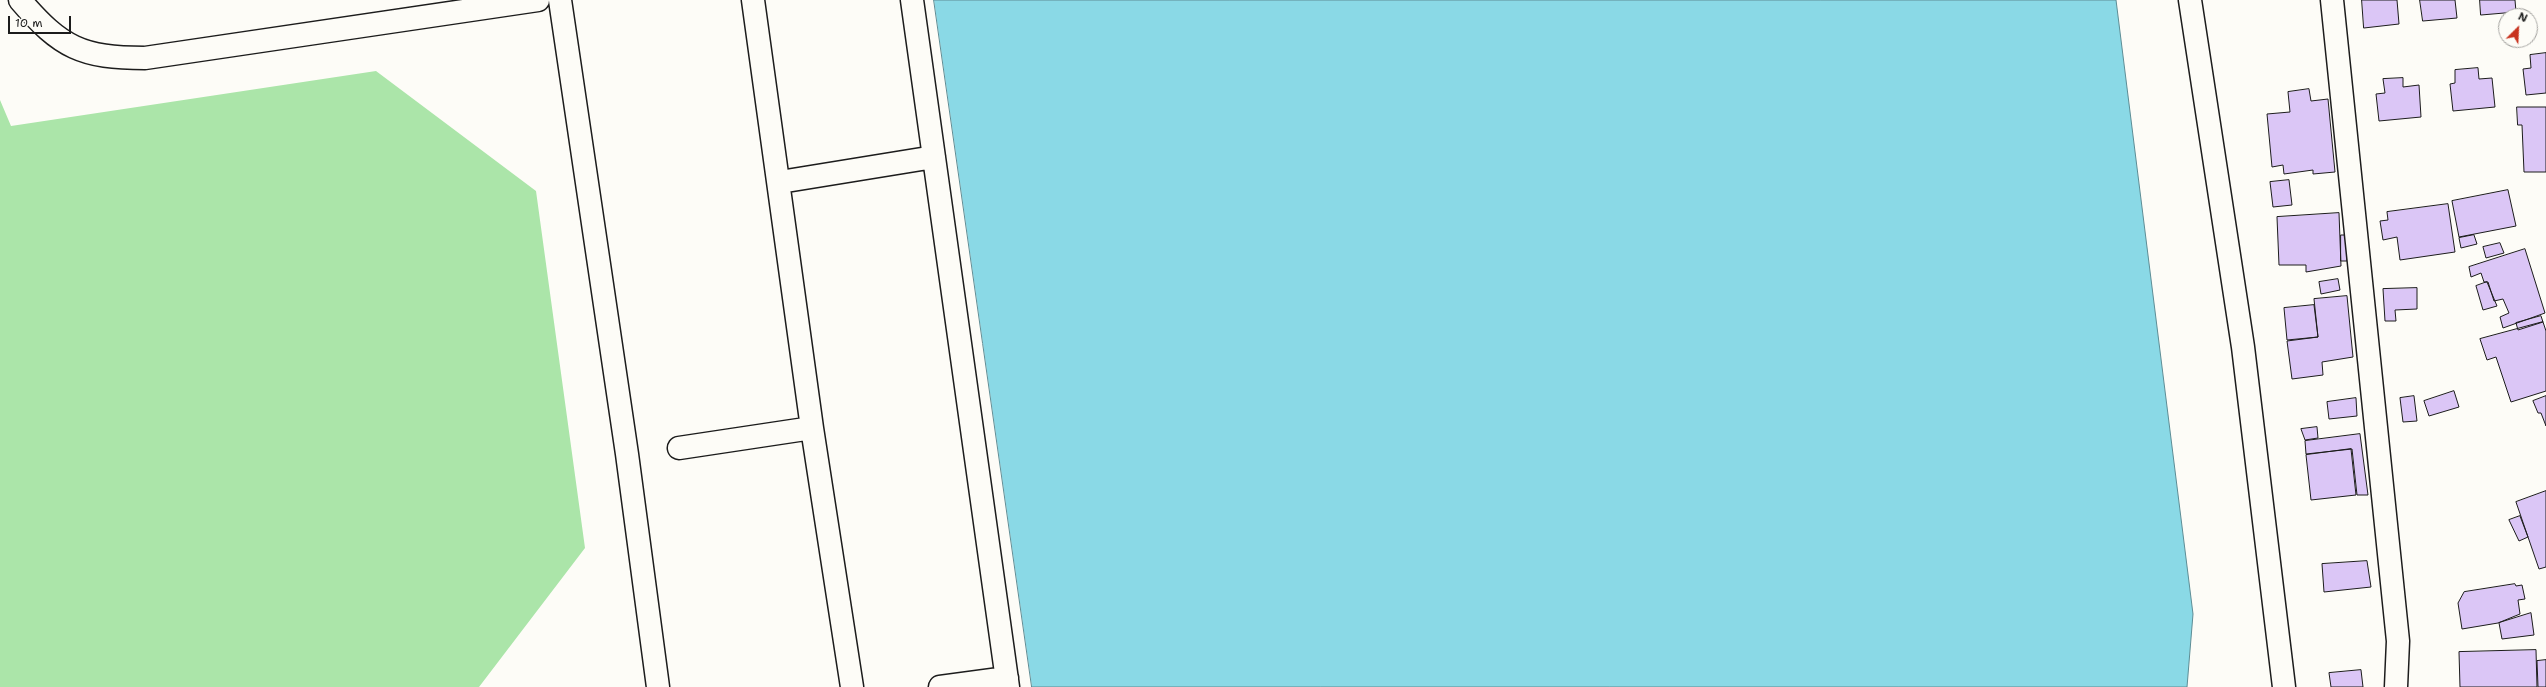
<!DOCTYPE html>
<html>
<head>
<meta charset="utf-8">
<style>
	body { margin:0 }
	#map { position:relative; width:2546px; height:687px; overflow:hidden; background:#fdfcf7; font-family:"Shantell Sans",sans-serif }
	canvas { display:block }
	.north { position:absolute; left:2498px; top:8px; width:40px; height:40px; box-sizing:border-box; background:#fdfcf7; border:1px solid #a3a29f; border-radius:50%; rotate:24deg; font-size:11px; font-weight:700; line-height:16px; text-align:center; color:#1c1c1c }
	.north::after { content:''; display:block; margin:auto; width:14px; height:18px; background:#c8321e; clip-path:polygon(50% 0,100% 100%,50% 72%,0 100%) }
	.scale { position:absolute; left:8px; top:16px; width:63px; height:18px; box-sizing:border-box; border:2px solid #1c1c1c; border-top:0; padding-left:5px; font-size:12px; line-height:14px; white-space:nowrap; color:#1c1c1c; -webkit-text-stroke:3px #fdfcf7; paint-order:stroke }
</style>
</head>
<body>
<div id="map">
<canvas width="2546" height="687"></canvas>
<div class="north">N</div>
<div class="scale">10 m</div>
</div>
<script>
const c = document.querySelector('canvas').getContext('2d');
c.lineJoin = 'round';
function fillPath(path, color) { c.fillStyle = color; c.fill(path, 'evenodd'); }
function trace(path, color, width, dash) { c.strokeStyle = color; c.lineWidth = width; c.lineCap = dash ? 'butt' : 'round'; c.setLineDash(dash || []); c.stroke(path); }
fillPath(new Path2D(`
	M376 71 536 191 585 548 479 687H0V100L11 126Z`), '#abe5a9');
const water = new Path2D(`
	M934 0H2116L2193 614 2187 687H1032Z`);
fillPath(water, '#8ad9e6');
trace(water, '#5e8d95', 1);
const building = new Path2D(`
	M2362 0H2397L2399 24 2364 28Z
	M2420 0H2455L2457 18 2423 21Z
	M2480 0H2515L2516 12 2481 15Z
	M2546 53V93L2526 95 2523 69 2531 68 2530 55Z
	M2478 68 2479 79 2492 78 2495 107 2453 111 2450 84 2455 83V70Z
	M2403 78V87L2419 85 2421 117 2379 121 2376 94 2385 93 2383 79Z
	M2309 89 2311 101 2328 99 2335 172 2313 174V170L2284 174 2283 165 2272 167 2267 114 2290 112 2288 92Z
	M2517 107H2546V172H2524L2522 125H2518Z
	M2289 180 2292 205 2273 207 2270 182Z
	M2508 190 2516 226 2459 237 2452 201Z
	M2448 204 2455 252 2400 260 2397 237 2383 240 2380 221 2388 220 2387 212Z
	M2339 213 2341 266 2306 272V265H2279L2277 217Z
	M2341 235H2346L2347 261H2341Z
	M2474 235 2477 244 2461 248 2459 238Z
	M2500 243 2504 253 2486 258 2483 247Z
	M2525 249 2545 313 2503 328 2500 317 2509 313 2503 299 2494 301 2488 282H2484L2481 273 2471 277 2469 267Z
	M2338 279 2340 290 2321 294 2319 282Z
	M2487 282 2497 306 2483 310 2476 286Z
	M2417 288V309L2395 310 2396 321H2385L2383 289Z
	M2347 296 2353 357 2322 362 2323 375 2292 379 2287 341 2318 337 2314 299Z
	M2314 305 2318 337 2287 340 2284 308Z
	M2541 316 2543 322 2518 330 2516 323Z
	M2543 322 2546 331V391L2511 402 2496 357 2487 360 2480 339Z
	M2454 391 2459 407 2429 416 2424 401Z
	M2414 396 2417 421 2403 422 2400 398Z
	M2546 396V426L2541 413H2538L2533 401Z
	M2356 398 2357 416 2329 419 2327 402Z
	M2317 427 2318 438 2305 440 2301 429Z
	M2360 434 2368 495H2357L2352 449 2306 454 2305 441Z
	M2351 449 2356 495 2311 500 2306 455Z
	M2546 491V567L2539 569 2516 502Z
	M2520 516 2528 537 2519 541 2509 520Z
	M2367 561 2371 587 2324 592 2322 564Z
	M2515 584 2516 586 2522 585 2525 599 2518 600 2520 614 2498 623 2462 629 2458 603 2464 592Z
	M2531 613 2534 635 2502 639 2499 623Z
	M2536 650 2537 687H2460L2459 652Z
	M2546 660V687H2538L2537 661Z
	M2361 670 2363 687H2331L2329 673Z`);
fillPath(building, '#dbc6f6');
trace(building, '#1c1c1c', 1);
const pedestrian = new Path2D(`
	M753 0 812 428 852 687
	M912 0 1008 687
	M780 182 934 157
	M679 448 812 428
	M940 687 1007 678`);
const minor = new Path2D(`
	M2190 0 2243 347 2284 687
	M2332 0 2398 641 2396 687`);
const tertiary = new Path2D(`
	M20 0C61 48 82 58 145 58L538 0
	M560 0 627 454 658 687`);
trace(pedestrian, '#1c1c1c', 25);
trace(minor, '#1c1c1c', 25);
trace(tertiary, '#1c1c1c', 25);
trace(pedestrian, '#fdfcf7', 22);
trace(minor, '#fdfcf7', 22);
trace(tertiary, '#fdfcf7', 22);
</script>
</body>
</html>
